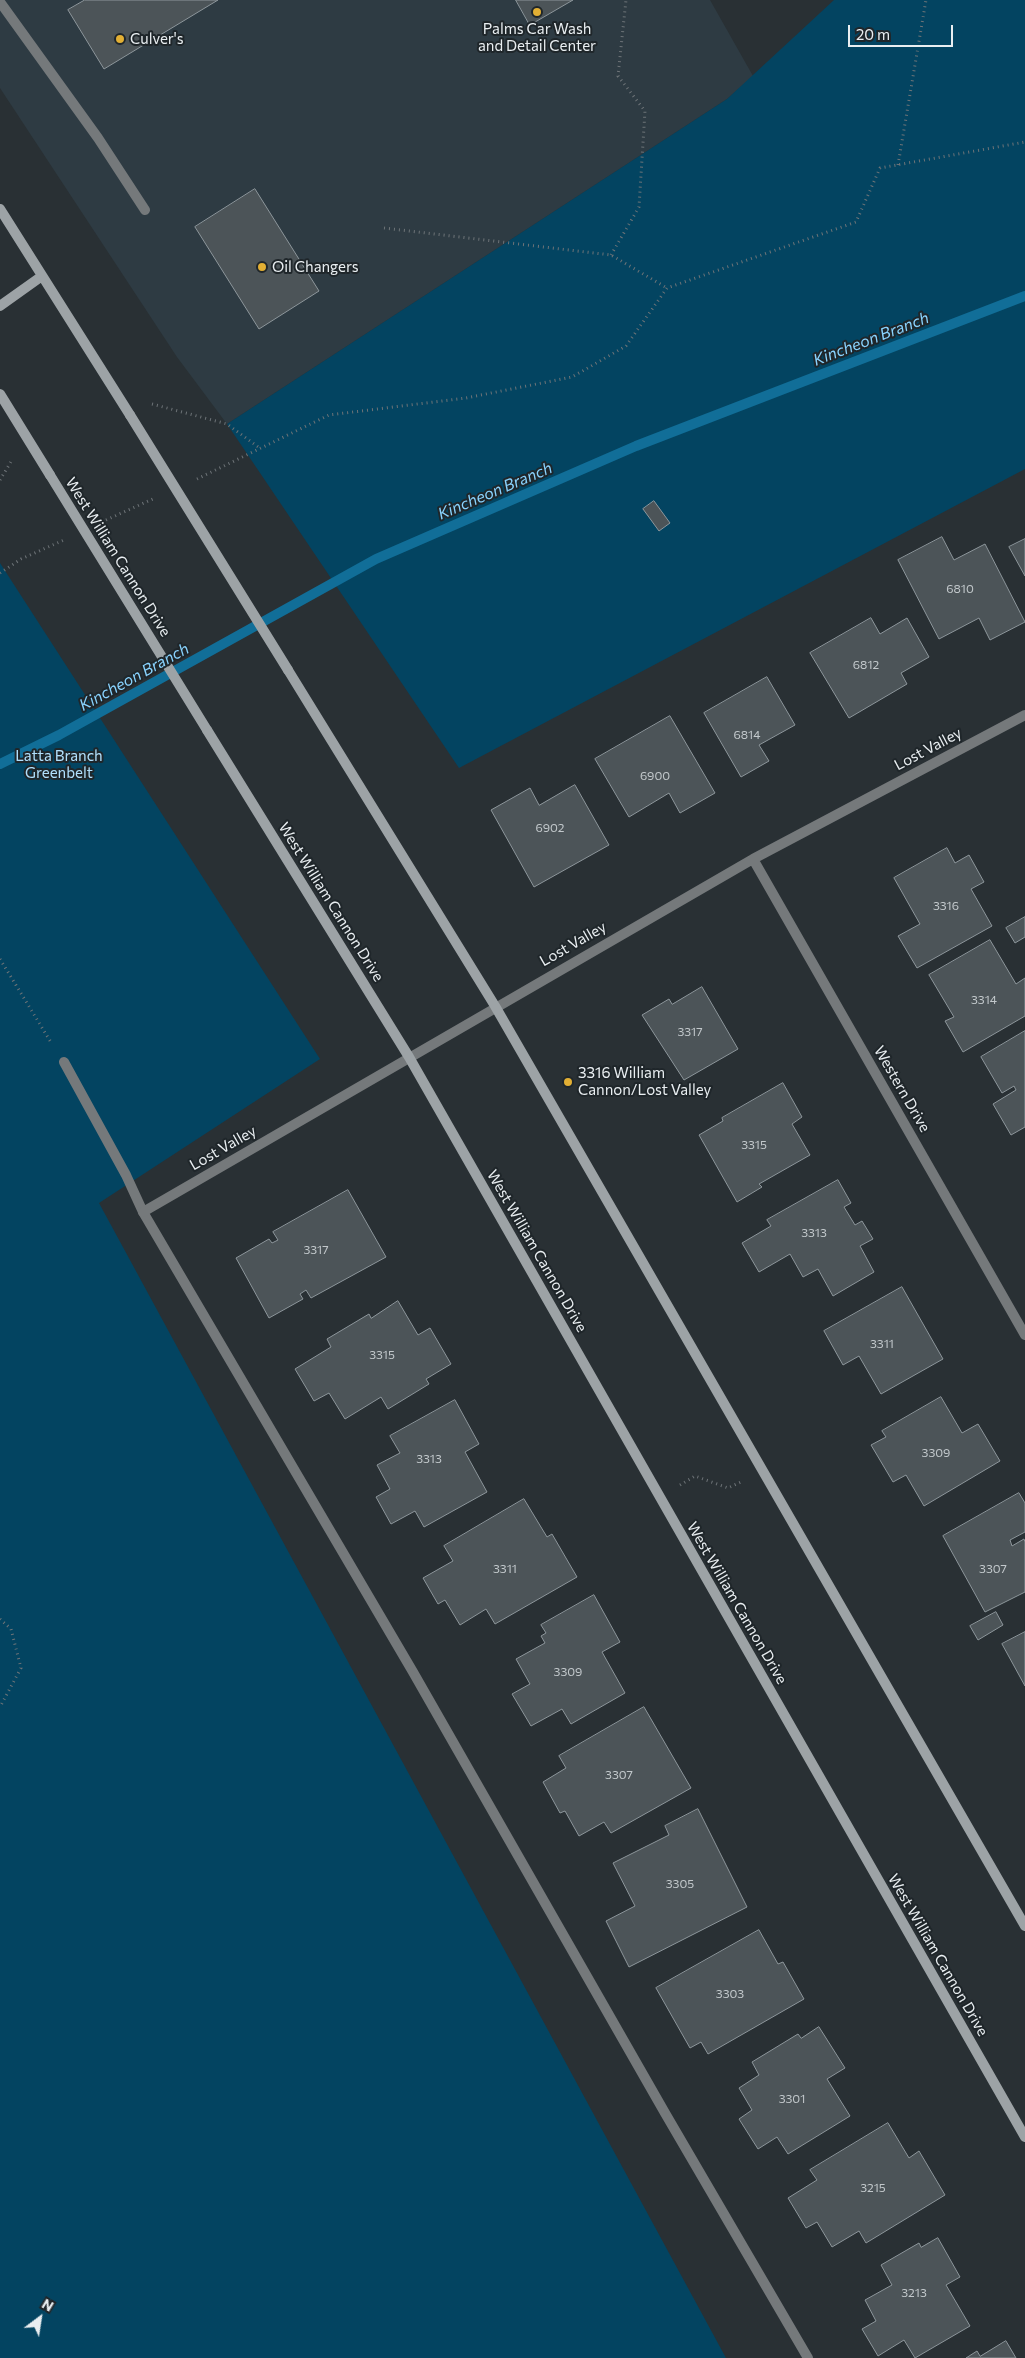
<!DOCTYPE html>
<html>
<head>
<meta charset="utf-8">
<style>
	body { margin:0 }
	#map { position:relative; width:1025px; height:2358px; overflow:hidden; background:#293034; font-family:Commissioner,sans-serif }
	canvas { display:block }
	.north { position:absolute; left:15px; top:2293px; width:50px; height:50px; -webkit-text-stroke:4px #1f262a; paint-order:stroke; rotate:31deg; font-size:14px; font-weight:700; line-height:20px; text-align:center; color:#e9eef1 }
	.north::after { content:''; display:block; margin:auto; width:18px; height:22px; background:#e9eef1; clip-path:polygon(50% 0,100% 100%,50% 72%,0 100%) }
	.scale { position:absolute; left:848px; top:25px; width:105px; height:22px; box-sizing:border-box; border:2px solid #e9eef1; border-top:0; padding-left:6px; font-size:15px; line-height:18px; white-space:nowrap; color:#e9eef1; -webkit-text-stroke:4px #1f262a; paint-order:stroke }
</style>
</head>
<body>
<div id="map">
<canvas width="1025" height="2358"></canvas>
<div class="north">N</div>
<div class="scale">20 m</div>
</div>
<script>
const c = document.querySelector('canvas').getContext('2d');
c.lineJoin = 'round';
function fillPath(path, color) { c.fillStyle = color; c.fill(path, 'evenodd'); }
function trace(path, color, width, dash) { c.strokeStyle = color; c.lineWidth = width; c.lineCap = dash ? 'butt' : 'round'; c.setLineDash(dash || []); c.stroke(path); }
function label(font, color, halo, rows, align = 'center') {
  c.font = font + ' Commissioner,sans-serif'; c.lineWidth = 4; c.setLineDash([]); c.textBaseline = 'middle'; c.strokeStyle = halo; c.fillStyle = color; for (const [text, x, y, turn = 0] of rows) {
    c.save(); c.translate(x, y); c.rotate((+turn || 0) * Math.PI / 180); c.textAlign = isNaN(turn) ? turn : align; if (halo) c.strokeText(text, 0, 0); c.fillText(text, 0, 0); c.restore();
  }
}
fillPath(new Path2D(`
	M0 0H710L753 76 727 99 227 424 177 357 0 88Z`), '#2e3b43');
fillPath(new Path2D(`
	M834 0H1025V469L459 768 227 424 727 99Z
	M0 563 320 1059 99 1203 726 2358H0Z`), '#034461');
trace(new Path2D(`
	M0 764 59 735 376 559 636 446 1025 296`), '#116e98', 10);
const building = new Path2D(`
	M85 0H218L104 69 68 10Z
	M516 0H573L530 25Z
	M255 189 319 291 259 329 195 227Z
	M654 501 670 523 659 531 643 509Z
	M942 537 954 560 985 544 1025 622 990 640 979 618 939 639 898 560Z
	M1025 539V576L1009 547Z
	M871 618 880 634 907 618 929 657 901 673 907 684 849 718 810 653Z
	M767 677 795 725 759 745 769 761 741 777 704 713Z
	M670 716 715 793 680 813 669 793 629 817 595 759Z
	M575 785 609 845 534 887 491 810 530 788 539 805Z
	M947 848 955 863 969 855 984 882 971 889 992 926 917 968 898 936 920 924 894 878Z
	M1025 917V937L1015 943 1006 928Z
	M990 940 1016 984 1025 978V1016L963 1052 945 1021 954 1017 929 975Z
	M702 987 738 1049 684 1080 642 1015 669 999 672 1004Z
	M1025 1031V1127L1011 1135 993 1104 1016 1090 1014 1086 1002 1093 981 1057Z
	M783 1083 802 1117 792 1124 810 1155 759 1184 762 1187 737 1202 699 1135 723 1121 722 1118Z
	M838 1180 851 1203 844 1207 855 1225 862 1221 873 1239 860 1246 874 1272 833 1296 818 1269 803 1277 790 1254 759 1272 742 1243 771 1226 767 1220Z
	M348 1190 386 1257 311 1298 306 1290 300 1294 303 1299 269 1318 236 1258 269 1239 272 1243 278 1240 273 1232Z
	M902 1287 943 1359 881 1394 859 1356 843 1365 824 1331Z
	M398 1301 418 1335 430 1328 451 1364 426 1379 429 1384 388 1409 381 1397 345 1419 329 1393 314 1401 295 1369 331 1347 327 1339 369 1314 371 1318Z
	M941 1397 962 1433 978 1424 1000 1461 924 1506 906 1475 893 1482 871 1445 886 1437 882 1431Z
	M455 1400 479 1444 465 1452 487 1492 424 1527 415 1511 391 1524 376 1497 390 1489 377 1465 400 1453 390 1436Z
	M1019 1493 1025 1503V1532L1010 1540 1012 1546 1024 1539 1025 1542V1592L985 1612 943 1536Z
	M524 1499 547 1537 552 1534 577 1577 495 1624 486 1609 460 1625 445 1600 438 1604 423 1578 453 1561 444 1546Z
	M594 1595 620 1642 602 1652 625 1693 571 1724 562 1709 531 1726 512 1694 530 1684 516 1659 545 1643 541 1636 546 1633 541 1625Z
	M996 1612 1003 1625 978 1640 970 1626Z
	M1025 1632V1686L1002 1644Z
	M644 1707 691 1788 611 1833 604 1822 579 1836 565 1811 560 1813 543 1782 566 1768 559 1756Z
	M698 1809 747 1907 629 1967 606 1921 635 1906 613 1863 669 1835 665 1826Z
	M759 1930 778 1964 783 1962 804 1999 708 2054 701 2042 690 2048 656 1988Z
	M819 2027 845 2068 827 2079 850 2116 788 2154 777 2137 758 2149 739 2119 752 2110 739 2088 759 2075 752 2062 798 2034 801 2038Z
	M888 2123 909 2158 919 2151 945 2195 866 2243 859 2231 832 2247 817 2222 806 2228 788 2198 817 2180 810 2170Z
	M938 2238 960 2277 946 2285 970 2326 915 2358 904 2340 878 2356 862 2329 876 2321 865 2300 892 2285 881 2265 919 2243 921 2247Z
	M1006 2341 1016 2358H966L977 2351 980 2356Z`);
fillPath(building, '#4c5458');
trace(building, '#8d969b', 1);
trace(new Path2D(`
	M898 165 926 0
	M384 228 611 255 667 288
	M611 255 639 207 645 111 618 76 626 0
	M152 404 227 424 261 449
	M197 479 329 415 466 398 572 377 626 346 667 288 856 222 880 168 1025 142
	M0 480 12 460
	M106 520 155 498
	M0 573 21 559 64 540
	M0 959 52 1044
	M680 1485 695 1476 728 1488 741 1482
	M0 1619 11 1629 21 1668 0 1707`), '#6e7478', 3, [1, 4]);
trace(new Path2D(`
	M0 2 98 138 145 210
	M64 1062 126 1175 143 1212 413 1672 665 2113 808 2358`), '#75797b', 10);
trace(new Path2D(`
	M753 859 1025 1335
	M143 1212 753 859 1025 715`), '#75797b', 10);
trace(new Path2D(`
	M0 209 130 415
	M0 306 42 276
	M0 394 50 475
	M288 670 495 1006 1025 1926
	M207 730 409 1057 1025 2137`), '#9da3a6', 10);
trace(new Path2D(`
	M130 415 288 670
	M50 475 207 730`), '#9da3a6', 10);
for (const [x, y, r, color] of [
	[537,12,5,"#e2af34"],
	[120,39,5,"#e2af34"],
	[262,267,5,"#e2af34"],
	[568,1082,5,"#e2af34"]
]) { const dot = new Path2D(); dot.arc(x, y, r, 0, 2 * Math.PI); c.fillStyle = color; c.fill(dot); trace(dot, '#1f262a', 2); }
label('12px', '#c2c8cb', null, [
	["6810",960,589],
	["6812",866,665],
	["6814",747,735],
	["6900",655,776],
	["6902",550,828],
	["3316",946,906],
	["3314",984,1000],
	["3317",690,1032],
	["3315",754,1145],
	["3313",814,1233],
	["3317",316,1250],
	["3311",882,1344],
	["3315",382,1355],
	["3309",936,1453],
	["3313",429,1459],
	["3311",505,1569],
	["3307",993,1569],
	["3309",568,1672],
	["3307",619,1775],
	["3305",680,1884],
	["3303",730,1994],
	["3301",792,2099],
	["3215",873,2188],
	["3213",914,2293]
]);
label('15px', '#e9eef1', '#1f262a', [
	["Palms Car Wash",537,29,"center"],
	["and Detail Center",537,46,"center"],
	["Culver's",130,39],
	["Oil Changers",272,267],
	["3316 William",578,1073],
	["Cannon/Lost Valley",578,1090]
], 'left');
label('15px', '#e9eef1', '#1f262a', [
	["West William Cannon Drive",118,557,58],
	["Lost Valley",928,749,-28],
	["West William Cannon Drive",331,902,58],
	["Lost Valley",573,944,-30],
	["Western Drive",902,1089,60],
	["Lost Valley",223,1148,-30],
	["West William Cannon Drive",537,1251,60],
	["West William Cannon Drive",737,1603,60],
	["West William Cannon Drive",938,1955,60]
]);
label('15px', '#b1e0fd', '#1f262a', [
	["Latta Branch",59,756],
	["Greenbelt",59,773]
]);
label('italic 16px', '#89d3fe', '#1f262a', [
	["Kincheon Branch",871,339,-21],
	["Kincheon Branch",495,491,-23],
	["Kincheon Branch",134,677,-29]
]);
</script>
</body>
</html>
